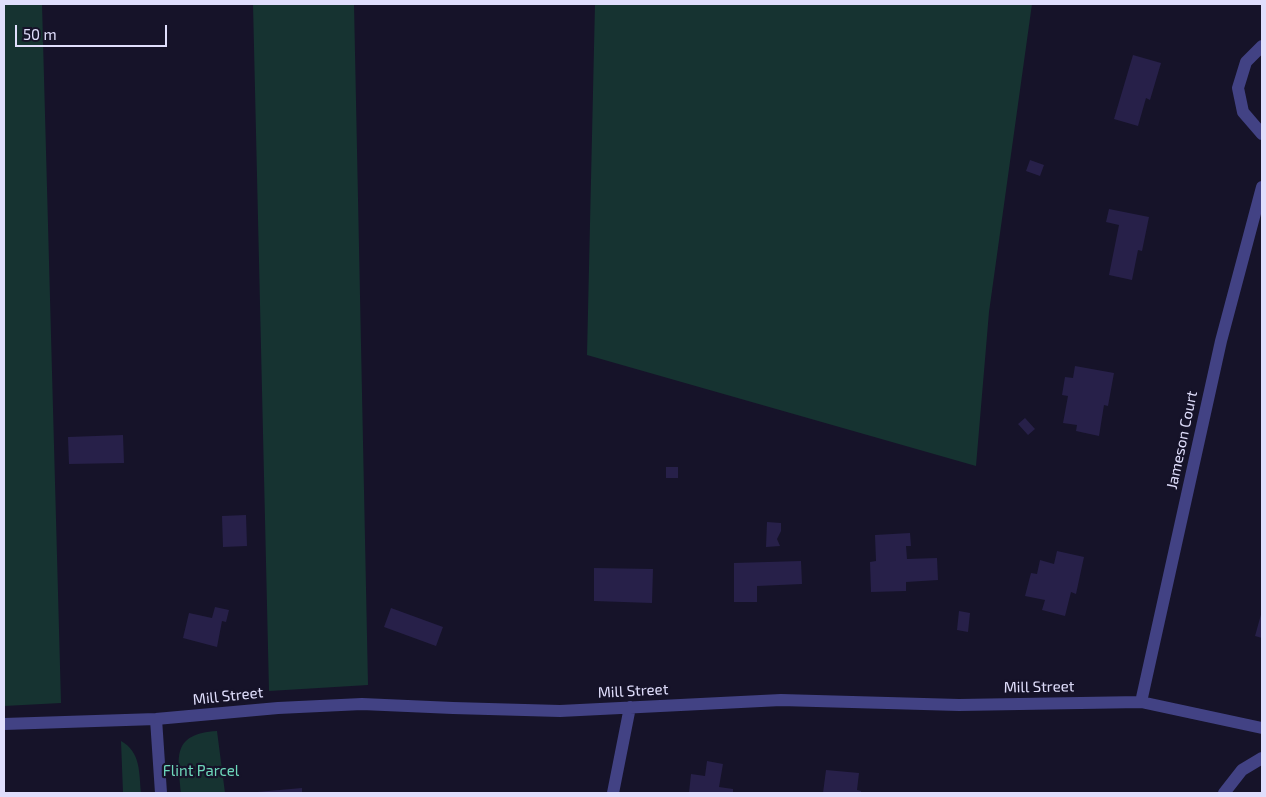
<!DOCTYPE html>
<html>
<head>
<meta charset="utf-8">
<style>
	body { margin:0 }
	#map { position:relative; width:1266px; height:797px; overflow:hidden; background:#161329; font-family:"Exo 2",sans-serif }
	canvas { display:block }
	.frame { position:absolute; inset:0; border:5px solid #e0defc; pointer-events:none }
	.scale { position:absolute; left:15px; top:25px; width:152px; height:22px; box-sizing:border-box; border:2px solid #e0defc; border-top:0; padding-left:6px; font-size:15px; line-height:18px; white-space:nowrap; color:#e0defc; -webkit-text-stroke:4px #161329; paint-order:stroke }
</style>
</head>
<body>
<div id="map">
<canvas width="1266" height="797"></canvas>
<div class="frame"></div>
<div class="scale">50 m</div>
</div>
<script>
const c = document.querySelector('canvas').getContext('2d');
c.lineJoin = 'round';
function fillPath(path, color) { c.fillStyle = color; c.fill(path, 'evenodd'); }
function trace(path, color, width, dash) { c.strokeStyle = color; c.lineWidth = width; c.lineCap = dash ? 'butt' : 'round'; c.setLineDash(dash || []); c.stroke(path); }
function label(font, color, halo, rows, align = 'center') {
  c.font = font + ' "Exo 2",sans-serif'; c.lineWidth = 4.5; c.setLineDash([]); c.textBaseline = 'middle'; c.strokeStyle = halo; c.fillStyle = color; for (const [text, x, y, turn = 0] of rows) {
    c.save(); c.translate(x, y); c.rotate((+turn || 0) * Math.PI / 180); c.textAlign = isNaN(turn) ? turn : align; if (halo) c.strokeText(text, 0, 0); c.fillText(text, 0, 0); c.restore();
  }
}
fillPath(new Path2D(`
	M4 4H42L61 703 4 706Z
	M253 4H354L368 685 269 691Z
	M595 4H1032L989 312 976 466 587 355Z
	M217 731 225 793H181C178 757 171 734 217 731Z
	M121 741C141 752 139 773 141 793H123Z`), '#163331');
fillPath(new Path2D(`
	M1133 55 1161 63 1150 100 1146 98 1138 126 1114 119Z
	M1030 160 1044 165 1040 176 1026 171Z
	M1109 209 1149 217 1142 251 1138 250 1132 280 1109 275 1119 225 1106 222Z
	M1075 366 1114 373 1108 406 1104 405 1099 436 1076 431 1077 425 1063 423 1068 396 1062 395 1065 377 1073 378Z
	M1025 418 1035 429 1028 435 1018 424Z
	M123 435 124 463 69 464 68 437Z
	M666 467H678V478H666Z
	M246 515 247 546 223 547 222 516Z
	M767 522 781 523V531L777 539 780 546 766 547Z
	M910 533 911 546H906L907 559 937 558 938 580 906 582V591L871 592 870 562 876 561 875 535Z
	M1057 551 1084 557 1076 594 1071 592 1065 616 1042 610 1045 600 1025 596 1031 573 1037 574 1040 560 1054 564Z
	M801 561 802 584 757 586V602H734V563Z
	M594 568 653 569 652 603 594 601Z
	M215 607 229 610 226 622 222 621 217 647 183 638 189 613 212 618Z
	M391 608 443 627 436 646 384 627Z
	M959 611 970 613 968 632 957 630Z
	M1262 611V638L1255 636Z
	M707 761 723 764 719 787 733 789V793H689L691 774 705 776Z
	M826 770 859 773 857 790 861 791V793H823Z
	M302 788V793H257V792Z`), '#272049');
trace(new Path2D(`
	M1262 46 1246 62 1238 88 1243 112 1262 134
	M1141 702 1221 341 1262 187
	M156 719 161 793
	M4 724 156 719 278 708 362 704 453 708 560 711 781 700 959 705 1141 702 1262 728
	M613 793 630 707
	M1224 793 1242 770 1262 758`), '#424284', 12);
label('15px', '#e0defc', '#161329', [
	["Jameson Court",1182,440,-78],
	["Mill Street",1039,687,-1],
	["Mill Street",633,691,-3],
	["Mill Street",228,696,-6]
]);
label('15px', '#6ed8bb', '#161329', [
	["Flint Parcel",201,771]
]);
</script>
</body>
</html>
